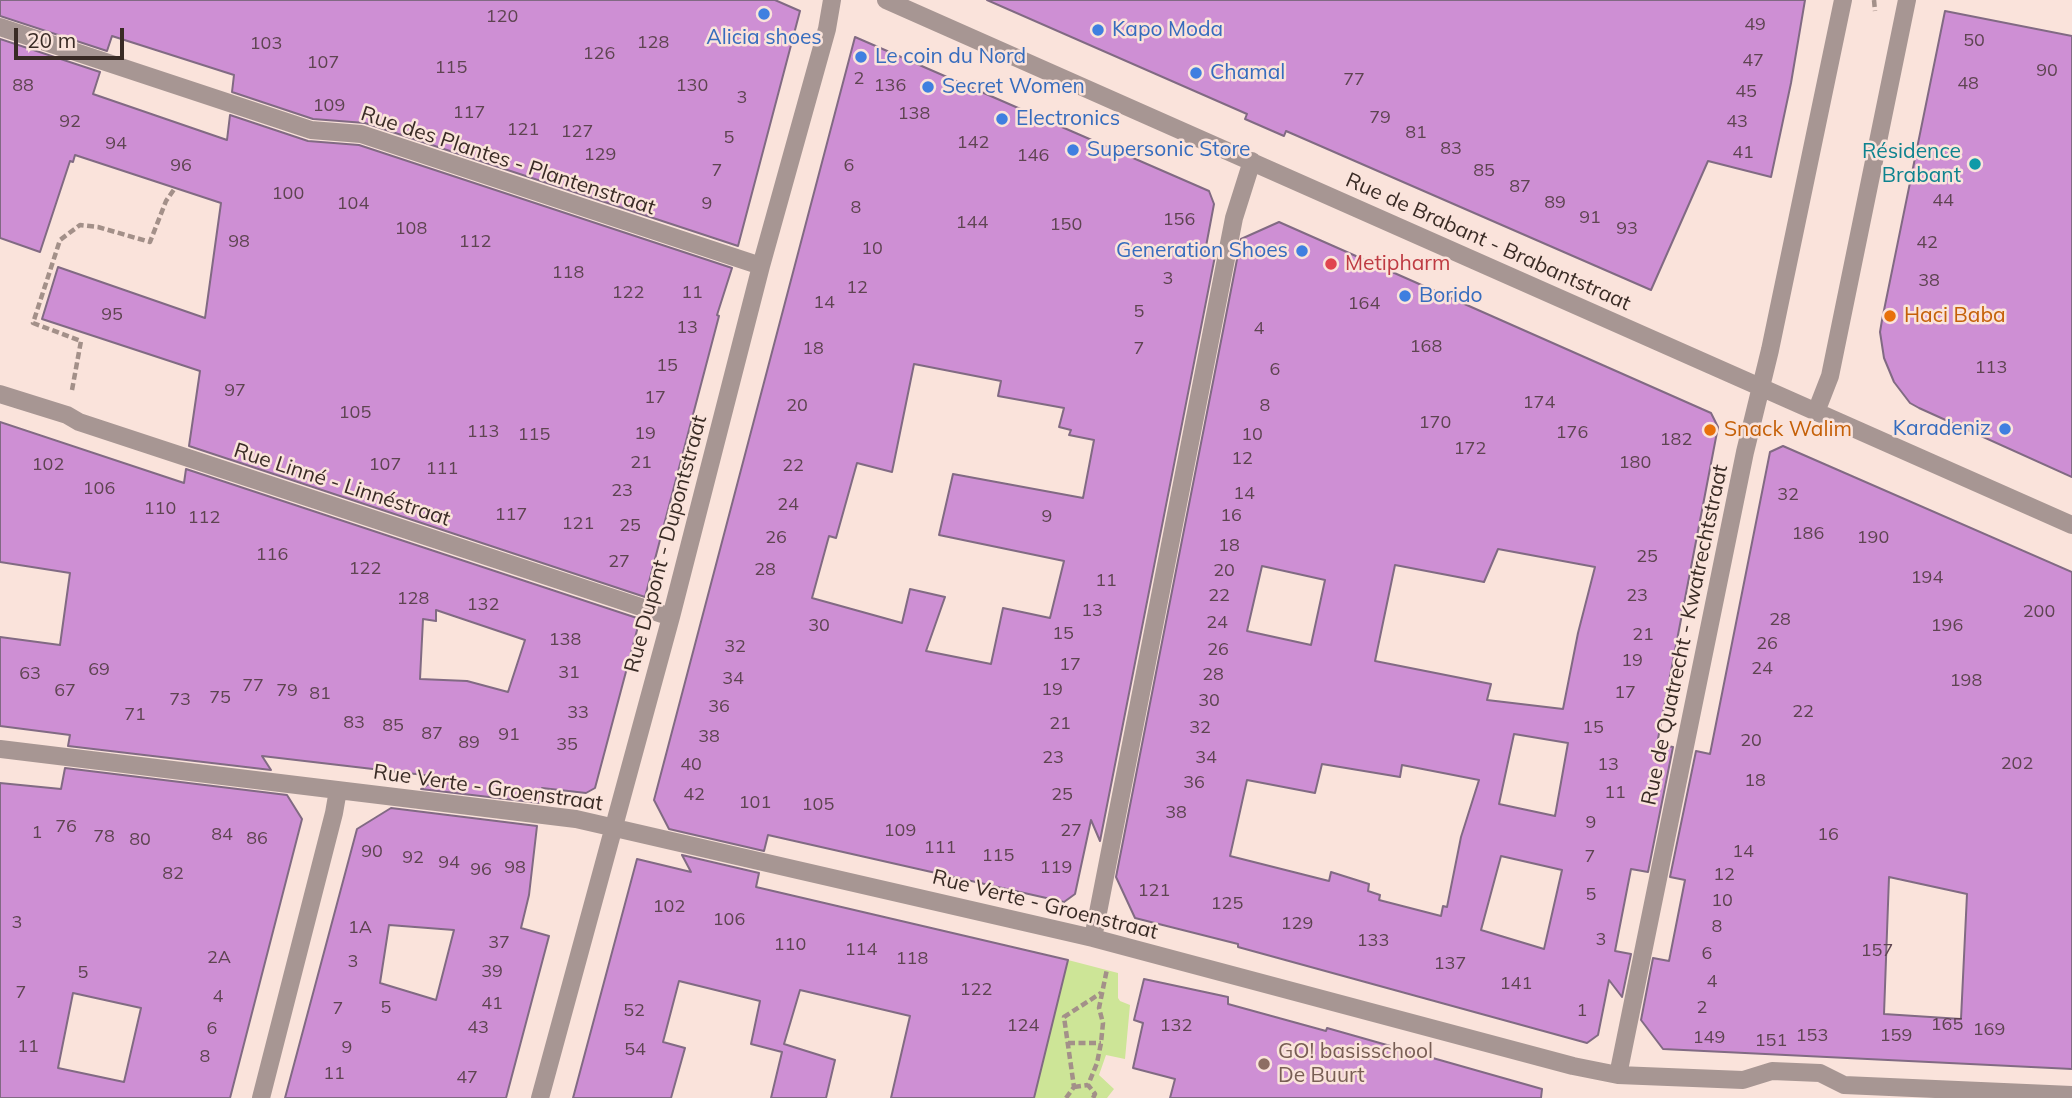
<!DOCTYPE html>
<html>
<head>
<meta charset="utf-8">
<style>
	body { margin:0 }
	#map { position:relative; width:2072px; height:1098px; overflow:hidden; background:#fae3db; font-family:Mulish,sans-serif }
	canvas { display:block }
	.scale { position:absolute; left:14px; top:28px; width:110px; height:32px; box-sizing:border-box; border:4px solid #392b25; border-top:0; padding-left:9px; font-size:21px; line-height:24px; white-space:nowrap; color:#392b25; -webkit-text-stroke:5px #fae3db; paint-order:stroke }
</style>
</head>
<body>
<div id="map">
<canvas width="2072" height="1098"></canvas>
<div class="scale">20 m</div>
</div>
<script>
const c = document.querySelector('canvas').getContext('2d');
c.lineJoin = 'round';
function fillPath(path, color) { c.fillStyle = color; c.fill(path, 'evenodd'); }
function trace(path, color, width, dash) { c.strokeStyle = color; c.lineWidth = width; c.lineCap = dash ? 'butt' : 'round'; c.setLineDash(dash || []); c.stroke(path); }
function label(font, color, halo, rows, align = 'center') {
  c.font = font + ' Mulish,sans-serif'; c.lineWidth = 5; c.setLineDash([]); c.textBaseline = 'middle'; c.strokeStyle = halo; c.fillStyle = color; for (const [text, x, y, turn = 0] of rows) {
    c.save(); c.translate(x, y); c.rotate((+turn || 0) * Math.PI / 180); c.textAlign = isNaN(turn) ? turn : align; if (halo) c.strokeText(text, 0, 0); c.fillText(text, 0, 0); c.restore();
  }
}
fillPath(new Path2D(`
	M1068 960 1118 973V998L1120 1001 1130 1005 1125 1059 1106 1055 1099 1075 1114 1089 1107 1098H1034Z`), '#cde597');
const building = new Path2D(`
	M0 0H775L800 11 738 246 365 123 313 119 232 92 234 75 112 36 107 51 0 16Z
	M987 0H1805L1791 83 1771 177 1708 161 1651 290 1286 131 1284 136 1245 119 1247 114Z
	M1945 11 2072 36V477L1919 408 1910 403 1894 382 1884 358 1880 332 1882 320Z
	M855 37 1209 191 1214 204 1204 257 1216 251 1100 841 1091 820 1075 894 1064 902 768 835 764 851 669 829 654 800ZM914 364 1001 381 998 396 1064 408 1059 427 1071 430 1069 435 1094 440 1083 498 953 474 939 535 1064 561 1050 618 1003 608 991 664 926 651 945 597 910 589 902 623 812 598 829 536 836 538 857 463 892 472Z
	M0 39 100 72 93 94 227 140 230 115 308 141 359 145 732 268 717 315 719 316 645 597 189 446 200 371 42 319 58 267 205 318 221 203 75 155 73 162 70 161 40 252 0 238Z
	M1279 222 1711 413 1718 427 1657 744 1673 747 1648 872 1631 869 1615 951 1631 954 1622 997 1609 980 1598 1035 1587 1043 1238 947V944L1135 918 1116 877 1241 239ZM1498 549 1595 567 1578 633 1563 709 1487 700 1491 684 1375 661 1395 565 1484 582ZM1262 566 1325 580 1311 645 1247 631ZM1514 734 1568 743 1555 816 1499 804ZM1322 764 1400 777 1402 765 1479 780 1461 837 1447 907 1443 906 1441 916 1379 900 1380 895 1368 891 1369 884 1331 872 1329 881 1230 856 1247 780 1315 793ZM1501 856 1562 870 1544 949 1481 930Z
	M0 422 184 483 186 469 640 619 595 788 586 793 542 788 540 803 421 789 441 777 262 756 271 770 68 746 70 735 0 726V637L60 645 70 573 0 562ZM436 610 525 640 508 692 467 681 420 679 423 619 436 621Z
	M1783 446 2072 572V1069L1663 1049 1641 1020 1653 958 1669 961 1685 880 1670 877 1696 751 1710 754 1770 452ZM1889 877 1967 894 1961 1019 1884 1014Z
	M65 768 287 795 302 819 230 1098H0V783L61 789ZM73 993 141 1008 124 1082 58 1068Z
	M391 808 537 826 529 895 521 928 549 936 506 1098H285L357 829ZM389 925 454 930 436 1000 380 983Z
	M682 855 759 873 756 887 1068 960 1034 1098H891L910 1016 800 990 784 1044 835 1060 826 1098H771L782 1052 751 1044 760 1001 679 981 663 1042 685 1048 671 1098H573L637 859 691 872Z
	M1144 979 1228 997V1004L1326 1031 1327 1028 1542 1089 1541 1098H1170L1175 1079 1133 1068 1143 1023 1134 1020Z`);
fillPath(building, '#ce8fd4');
trace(building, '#816a83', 2);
trace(new Path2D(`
	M1874 0 1875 11
	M72 390 81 341 33 323 60 240 80 225 98 227 150 242 166 201 175 188
	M1068 1043H1101
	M1074 1087 1088 1085
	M1066 1098 1074 1087 1064 1017 1101 993
	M1093 1098 1095 1094 1088 1085 1097 1063 1101 1043 1103 1023 1099 1008 1107 969`), '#a39089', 4.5, [7, 3.5]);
trace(new Path2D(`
	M886 0 2072 525
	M0 27 311 130 361 134 761 266
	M0 394 67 415 79 422 671 617
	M1816 412 1830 376 1907 0
	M0 749 576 819 1093 938 1573 1066 1618 1075 1743 1080 1772 1071 1820 1073 1844 1085 2072 1095
	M1093 938 1234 218 1252 161
	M1618 1075 1745 452 1770 350 1843 0
	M261 1098 334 813 338 790
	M540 1098 671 617 761 266 827 29 832 0`), '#a79693', 18);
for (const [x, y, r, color] of [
	[764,14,7,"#3f7fe0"],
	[1098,30,7,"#3f7fe0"],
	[861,57,7,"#3f7fe0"],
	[1196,73,7,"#3f7fe0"],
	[928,87,7,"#3f7fe0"],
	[1002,119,7,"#3f7fe0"],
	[1073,150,7,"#3f7fe0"],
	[1975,164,7,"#0f9aa8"],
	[1302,251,7,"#3f7fe0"],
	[1331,264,7,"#e0444e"],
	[1405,296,7,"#3f7fe0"],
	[1890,316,7,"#e8710a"],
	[2005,429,7,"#3f7fe0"],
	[1710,430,7,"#e8710a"],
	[1264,1064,7,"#8d6e63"]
]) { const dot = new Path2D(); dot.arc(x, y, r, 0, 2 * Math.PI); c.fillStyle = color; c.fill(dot); trace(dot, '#fae3db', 2.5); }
label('18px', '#5e4451', null, [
	["120",502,17],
	["49",1755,25],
	["50",1974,41],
	["128",653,43],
	["103",266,44],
	["126",599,54],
	["47",1753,61],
	["107",323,63],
	["115",451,68],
	["90",2047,71],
	["2",859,79],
	["77",1354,80],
	["48",1968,84],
	["88",23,86],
	["130",692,86],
	["136",890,86],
	["45",1746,92],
	["3",742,98],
	["109",329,106],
	["117",469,113],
	["138",914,114],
	["79",1380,118],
	["92",70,122],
	["43",1737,122],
	["121",523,130],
	["127",577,132],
	["81",1416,133],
	["5",729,138],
	["142",973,143],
	["94",116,144],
	["83",1451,149],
	["41",1743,153],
	["129",600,155],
	["146",1033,156],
	["96",181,166],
	["6",849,166],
	["7",717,171],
	["85",1484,171],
	["87",1520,187],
	["100",288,194],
	["44",1943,201],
	["89",1555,203],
	["104",353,204],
	["9",707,204],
	["8",856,208],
	["91",1590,218],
	["156",1179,220],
	["144",972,223],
	["150",1066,225],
	["108",411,229],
	["93",1627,229],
	["98",239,242],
	["112",475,242],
	["42",1927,243],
	["10",872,249],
	["118",568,273],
	["3",1168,279],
	["38",1929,281],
	["12",857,288],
	["122",628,293],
	["11",692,293],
	["14",824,303],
	["164",1364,304],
	["5",1139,312],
	["95",112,315],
	["13",687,328],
	["4",1259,329],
	["168",1426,347],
	["18",813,349],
	["7",1139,349],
	["15",667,366],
	["113",1991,368],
	["6",1275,370],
	["97",235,391],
	["17",655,398],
	["174",1539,403],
	["20",797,406],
	["8",1265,406],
	["105",355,413],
	["170",1435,423],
	["113",483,432],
	["176",1572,433],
	["19",645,434],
	["115",534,435],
	["10",1252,435],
	["182",1676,440],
	["172",1470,449],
	["12",1242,459],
	["21",641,463],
	["180",1635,463],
	["102",48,465],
	["107",385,465],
	["22",793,466],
	["111",442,469],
	["106",99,489],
	["23",622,491],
	["14",1244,494],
	["32",1788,495],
	["24",788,505],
	["110",160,509],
	["117",511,515],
	["16",1231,516],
	["9",1047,517],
	["112",204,518],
	["121",578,524],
	["25",630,526],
	["186",1808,534],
	["26",776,538],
	["190",1873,538],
	["18",1229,546],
	["116",272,555],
	["25",1647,557],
	["27",619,562],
	["122",365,569],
	["28",765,570],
	["20",1224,571],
	["194",1927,578],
	["11",1106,581],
	["22",1219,596],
	["23",1637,596],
	["128",413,599],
	["132",483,605],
	["13",1092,611],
	["200",2039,612],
	["28",1780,620],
	["24",1217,623],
	["30",819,626],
	["196",1947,626],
	["15",1063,634],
	["21",1643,635],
	["138",565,640],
	["26",1767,644],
	["32",735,647],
	["26",1218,650],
	["19",1632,661],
	["17",1070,665],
	["24",1762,669],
	["69",99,670],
	["31",569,673],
	["63",30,674],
	["28",1213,675],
	["34",733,679],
	["198",1966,681],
	["77",253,686],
	["19",1052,690],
	["67",65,691],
	["79",287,691],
	["17",1625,693],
	["81",320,694],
	["75",220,698],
	["73",180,700],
	["30",1209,701],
	["36",719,707],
	["22",1803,712],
	["33",578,713],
	["71",135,715],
	["83",354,723],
	["21",1060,724],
	["85",393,726],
	["32",1200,728],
	["15",1593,728],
	["87",432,734],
	["91",509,735],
	["38",709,737],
	["20",1751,741],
	["89",469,743],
	["35",567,745],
	["23",1053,758],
	["34",1206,758],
	["202",2017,764],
	["40",691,765],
	["13",1608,765],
	["18",1755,781],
	["36",1194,783],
	["11",1615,793],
	["42",694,795],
	["25",1062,795],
	["101",755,803],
	["105",818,805],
	["38",1176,813],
	["9",1591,823],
	["76",66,827],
	["109",900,831],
	["27",1071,831],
	["1",37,833],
	["84",222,835],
	["16",1828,835],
	["78",104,837],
	["86",257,839],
	["80",140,840],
	["111",940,848],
	["90",372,852],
	["14",1743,852],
	["115",998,856],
	["7",1590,857],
	["92",413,858],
	["94",449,863],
	["98",515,868],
	["119",1056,868],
	["96",481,870],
	["82",173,874],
	["12",1724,875],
	["121",1154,891],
	["5",1591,895],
	["10",1722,901],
	["125",1227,904],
	["102",669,907],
	["106",729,920],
	["3",17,923],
	["129",1297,924],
	["8",1717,927],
	["1A",360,928],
	["3",1601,940],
	["133",1373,941],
	["37",499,943],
	["110",790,945],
	["114",861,950],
	["157",1877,951],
	["6",1707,954],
	["2A",219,958],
	["118",912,959],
	["3",353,962],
	["137",1450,964],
	["39",492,972],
	["5",83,973],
	["4",1712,982],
	["141",1516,984],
	["122",976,990],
	["7",21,993],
	["4",218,997],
	["41",492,1004],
	["5",386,1008],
	["2",1702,1008],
	["7",338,1009],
	["52",634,1011],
	["1",1582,1011],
	["165",1947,1025],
	["124",1023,1026],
	["132",1176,1026],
	["43",478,1028],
	["6",212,1029],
	["169",1989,1030],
	["153",1812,1036],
	["159",1896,1036],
	["149",1709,1038],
	["151",1771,1041],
	["11",28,1047],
	["9",347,1048],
	["54",635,1050],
	["8",205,1057],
	["11",334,1074],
	["47",467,1078]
]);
label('21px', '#366cbe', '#fae3db', [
	["Kapo Moda",1112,30],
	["Alicia shoes",764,38,"center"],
	["Le coin du Nord",875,57],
	["Chamal",1210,73],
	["Secret Women",942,87],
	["Electronics",1016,119],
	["Supersonic Store",1087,150],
	["Generation Shoes",1288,251,"right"],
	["Borido",1419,296],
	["Karadeniz",1991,429,"right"]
], 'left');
label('21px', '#0d838f', '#fae3db', [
	["Résidence",1961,152],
	["Brabant",1961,176]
], 'right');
label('21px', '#392b25', '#fae3db', [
	["Rue des Plantes - Plantenstraat",508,161,18],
	["Rue de Brabant - Brabantstraat",1488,242,24],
	["Rue Linné - Linnéstraat",342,485,18],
	["Rue Dupont - Dupontstraat",666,544,-75],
	["Rue de Quatrecht - Kwatrechtstraat",1685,635,-78],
	["Rue Verte - Groenstraat",488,788,8],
	["Rue Verte - Groenstraat",1045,905,14]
]);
label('21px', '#be3a42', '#fae3db', [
	["Metipharm",1345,264]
], 'left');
label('21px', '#c56008', '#fae3db', [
	["Haci Baba",1904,316],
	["Snack Walim",1724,430]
], 'left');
label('21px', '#785e54', '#fae3db', [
	["GO! basisschool",1278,1052],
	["De Buurt",1278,1076]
], 'left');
</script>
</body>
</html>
